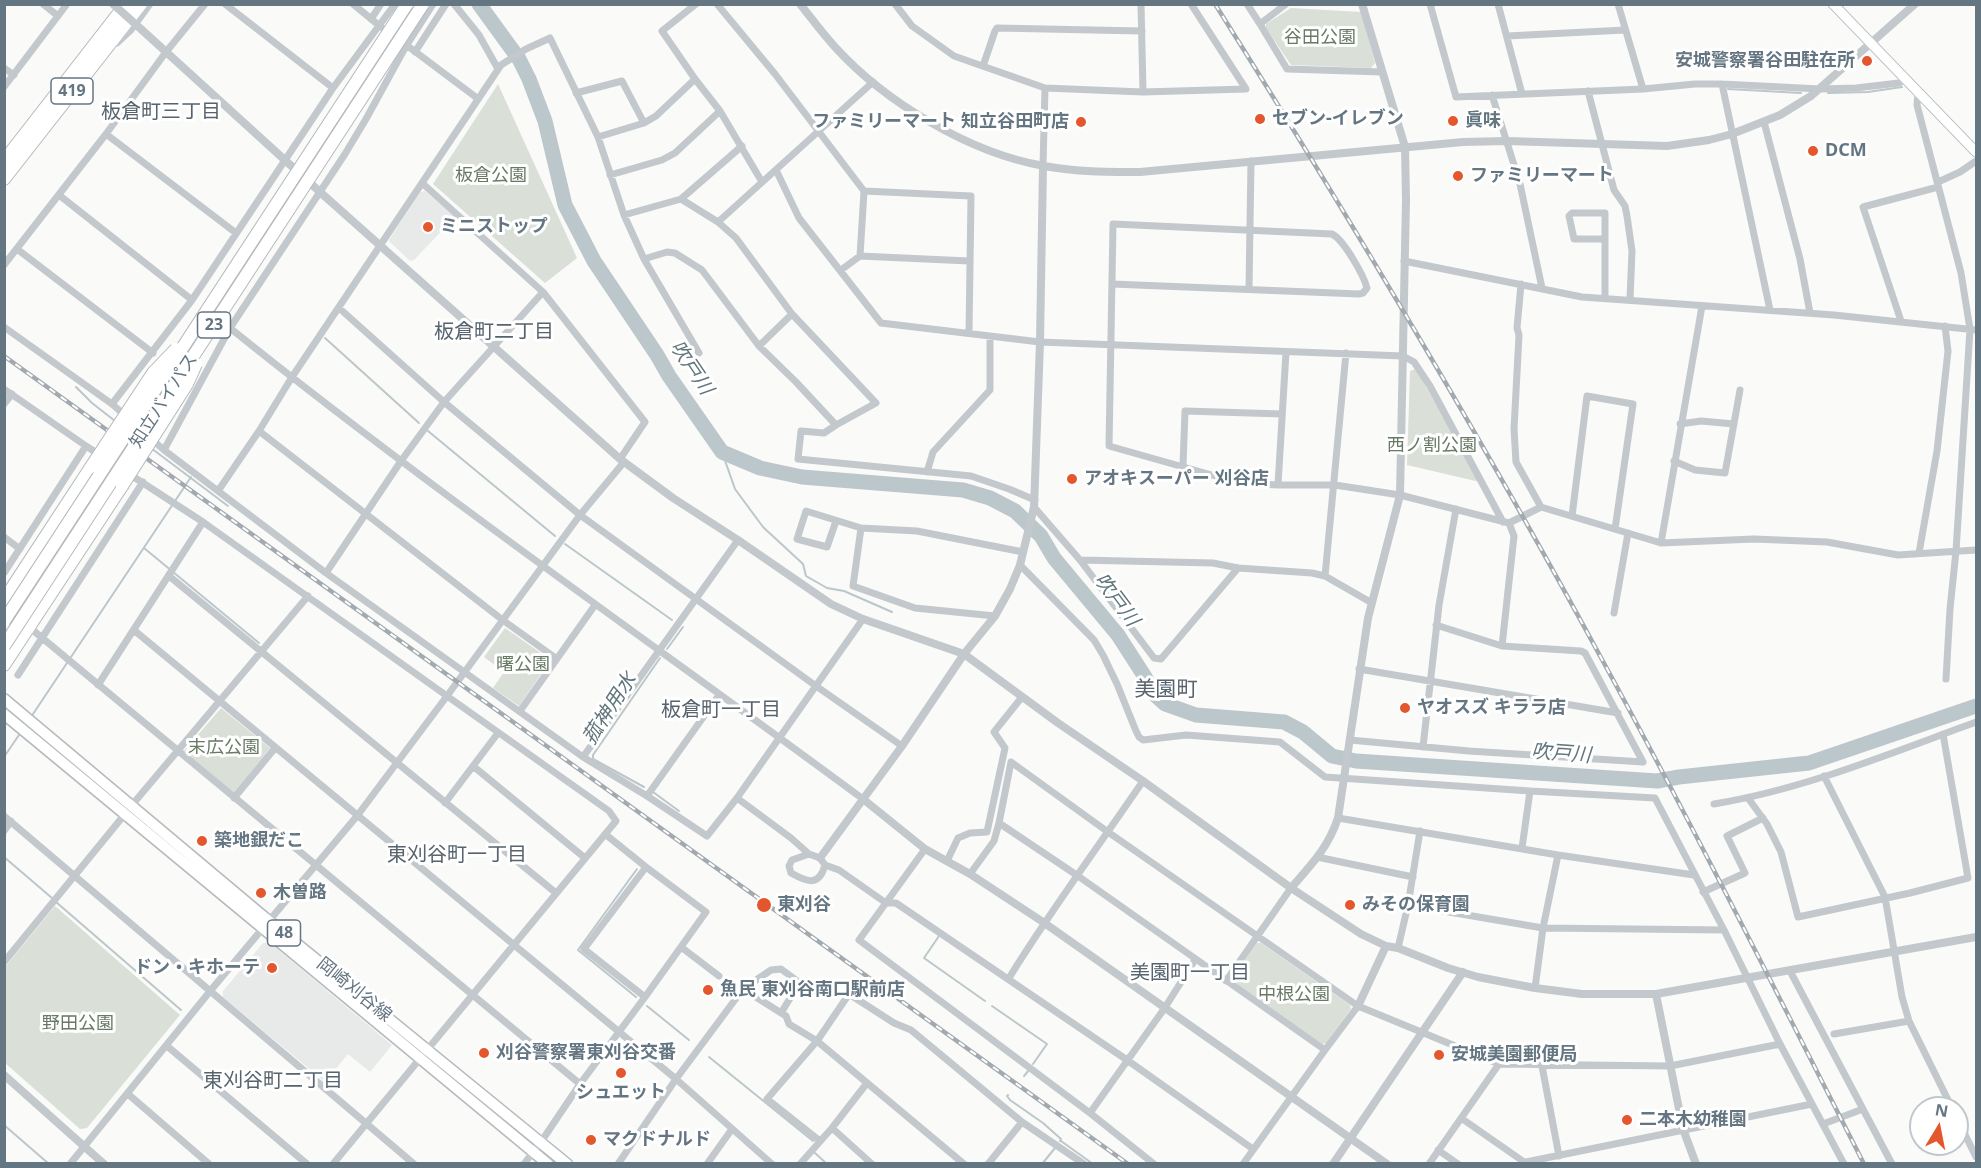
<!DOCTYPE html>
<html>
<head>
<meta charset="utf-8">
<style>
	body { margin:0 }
	#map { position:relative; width:1981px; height:1168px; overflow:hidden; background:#fafaf8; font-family:"Noto Sans",sans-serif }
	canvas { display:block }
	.frame { position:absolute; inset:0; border:6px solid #657683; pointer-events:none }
	.north { position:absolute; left:1909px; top:1096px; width:60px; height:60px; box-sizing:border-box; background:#fff; border:2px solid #c1c8cd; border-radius:50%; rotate:10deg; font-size:16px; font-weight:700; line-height:24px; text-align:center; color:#657683 }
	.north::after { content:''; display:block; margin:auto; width:21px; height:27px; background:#e4572e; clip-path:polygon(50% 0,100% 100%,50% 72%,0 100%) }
</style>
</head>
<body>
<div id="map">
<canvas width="1981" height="1168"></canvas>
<div class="frame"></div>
<div class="north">N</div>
</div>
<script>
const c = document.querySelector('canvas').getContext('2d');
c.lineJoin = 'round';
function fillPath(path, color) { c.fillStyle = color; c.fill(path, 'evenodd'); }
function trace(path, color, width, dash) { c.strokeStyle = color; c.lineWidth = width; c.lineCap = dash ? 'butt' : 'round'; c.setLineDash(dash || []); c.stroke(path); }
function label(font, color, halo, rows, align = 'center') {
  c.font = font + ' "Noto Sans","Noto Sans JP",sans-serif'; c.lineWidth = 6; c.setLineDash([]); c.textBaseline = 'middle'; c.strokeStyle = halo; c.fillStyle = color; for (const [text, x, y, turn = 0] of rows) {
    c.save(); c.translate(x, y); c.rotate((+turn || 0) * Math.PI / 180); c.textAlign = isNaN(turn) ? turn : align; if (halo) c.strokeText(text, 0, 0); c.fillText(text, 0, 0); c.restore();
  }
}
fillPath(new Path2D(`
	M425 191 455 217 414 260 410 261 390 242 389 240 420 192Z
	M263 943H270L392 1045 370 1072 348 1054 325 1082 223 997V991Z`), '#e8e9e9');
fillPath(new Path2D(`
	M1291 8 1361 12 1375 63 1371 68 1291 65 1266 28V24Z
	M498 84 577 258 545 283 433 184Z
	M1416 369 1480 482 1407 465 1410 371Z
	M505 628 551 660 519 706 493 688 504 672 484 657Z
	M221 708 270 748 234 793 184 751Z
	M55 906 180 1015 87 1128 80 1129 5 1063V967Z
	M1257 943H1261L1350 1005 1351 1009 1326 1043 1322 1044 1234 982 1233 977Z`), '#dadfd7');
trace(new Path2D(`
	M1728 89 1801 93
	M1828 93 1868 92 1902 87
	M325 338 419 423
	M76 387 92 403 115 421
	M428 431 555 536
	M151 448 228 506
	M722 452 735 489 763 527 803 564 806 576 827 588 844 591 892 612
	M565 544 672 620
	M144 548 259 643
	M667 649 683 627
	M31 717 191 477
	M4 757 21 732
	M644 787 593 759V755L660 658
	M653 792 679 811
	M4 857 52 898
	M56 902 181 1010
	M939 936 924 958 985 1001
	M636 997 578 950 637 869
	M647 1006 689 1040
	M992 1006 1047 1044 1033 1064
	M709 1057 813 1141
	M1024 1076 1029 1070
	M1008 1095 1007 1096 1010 1100 1043 1123 1061 1139 1060 1141
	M4 1125 49 1164
	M1061 1141 1093 1164
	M815 1153 827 1164
	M1042 1164 1055 1148`), '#bbc7cb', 2);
trace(new Path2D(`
	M479 4 519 59 529 79 545 121 565 205 594 261 657 355 669 376 722 452 760 468 802 477 963 490 990 498 1015 511 1041 536 1054 558 1118 635 1145 677 1155 695 1165 704 1196 715 1284 722 1303 732 1332 756 1356 761 1657 781 1679 777 1809 763 1976 706`), '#bbc7cb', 15);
const secondary = new Path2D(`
	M1833 4 1976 152`);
const primary = new Path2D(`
	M4 699 270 922 567 1164
	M4 714 548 1164`);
const trunk = new Path2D(`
	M4 161 126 4
	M4 179 141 4
	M4 600 91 467
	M4 665 122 486`);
trace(secondary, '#b3babf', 11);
trace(primary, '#b5babe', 13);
trace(trunk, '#b4b9bd', 14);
trace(new Path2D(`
	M43 4 58 16
	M225 4 333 88
	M353 4 381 27
	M454 4 479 35 498 69
	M696 4 662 31 695 79 720 111 762 182
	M717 4 775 74 864 191 971 196 969 333
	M895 4 912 26 954 56 1045 88 1143 92 1246 89 1191 4
	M1141 4 1143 92
	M1247 4 1260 24 1286 4
	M1430 4 1456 97 1643 89 1695 84H1722L1820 89 1856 88 1899 83 1905 79
	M1498 4 1522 94
	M1618 4 1643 89
	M371 19 381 4
	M1260 24 1287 69 1382 72
	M1507 36 1625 30
	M117 43 131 30 150 4
	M405 44 477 98
	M415 52 446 4
	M983 66 995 31 997 28 1142 31
	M4 68 14 75
	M1722 84 1770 310
	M4 87 67 4
	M1588 91 1614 190 1625 206 1627 216 1632 251 1630 299
	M576 93 622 81 644 123
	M1918 93 1917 105 1961 273 1970 329 1956 551 1950 609 1946 679
	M1492 95 1520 184 1542 288
	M1764 122 1800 259 1810 313
	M106 134 236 233
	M598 137 644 123 656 116 695 79
	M1043 166 1045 88
	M776 170 799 218 881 323 1040 342 1403 356 1414 362 1430 386 1503 522
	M610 175 662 160 675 153 720 111
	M1938 182 1960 172 1976 161
	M422 183 543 292 645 422 620 459
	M59 195 192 300
	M624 215 681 199 742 146
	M718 222 873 82
	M1605 239H1574L1569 216 1572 213H1605V298
	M17 249 153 353
	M860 256 864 191
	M644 259 667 252 675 253 702 270 759 346 796 382 836 425 876 403 792 314 736 238 718 222 681 199
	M1404 261 1582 297 1834 315 1976 330
	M4 265 106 134 166 52 205 4
	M841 270 860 256 969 261
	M1112 284 1359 294 1363 293 1367 288C1364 276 1344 240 1332 234L1113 224 1109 446 1240 483 1278 485H1335L1400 495 1509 523 1541 507 1661 543 1754 539 1827 542 1898 555 1976 550
	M1521 284 1517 328 1519 335 1514 429 1516 462 1541 507
	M1249 289 1251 161
	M339 308 444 402 580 515 816 686 902 746
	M1901 321 1863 207 1938 187
	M4 327 112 404 164 450 326 573 583 757 647 796 707 836 737 798 863 619
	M230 328C435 493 652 643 863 799
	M759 346 792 314
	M4 389 86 446 4 573
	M4 404 12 394
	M112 404 192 300 333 88 395 4
	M1680 424 1701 421 1734 424
	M836 425 824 433 801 431 798 459 971 476 1009 489 1035 500
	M259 431 504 621 557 659
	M86 446 203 522
	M164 450 230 328 345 154 366 119 406 46 433 4
	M1674 461 1695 470 1725 473 1740 390
	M1183 466 1185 411 1282 414
	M927 472 933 452 990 390V336
	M1278 485 1286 352
	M218 491 259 431 292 377 501 65 526 49 550 38 598 137 624 215 644 259 699 353
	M1034 507 1080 560 1154 658 1161 659 1238 568
	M1572 516 1587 396 1633 404 1615 529
	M836 521 827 547 797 539 806 511 861 528
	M4 537 20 549
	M1661 543 1702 306
	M1919 553 1937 451 1948 351 1945 326
	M1080 560 1213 563 1238 568 1312 573 1325 576 1372 603
	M1020 565 1094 640 1103 655 1117 684 1136 731 1139 737 1143 740 1186 735 1280 742 1325 777 1530 791
	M326 573 401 461 444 402 543 292
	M169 576 556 893
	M1325 576 1346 353
	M1614 613 1628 533
	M995 616 915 608 853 586 861 528 917 531 1023 552
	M1436 625 1502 646 1581 651 1585 653 1643 762
	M29 627 580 1084 645 997 584 949 646 867 706 912 645 997
	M135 631 676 1079 772 1164
	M1502 646 1514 536 1509 523
	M1359 669 1618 713
	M18 675 143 482
	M98 685 203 522 447 696 580 515 624 462
	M520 711 595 605
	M1350 740 1469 751 1643 762
	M1423 747 1439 605 1456 509
	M583 757 738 540
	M473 766 585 858
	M1824 776 1885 897 1902 997 1909 1021 1952 1108
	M647 796 719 695
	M234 798 275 748
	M737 798 791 838 809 854 820 858 825 865 839 870 886 903H896L1127 1060 1253 1149
	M1748 798 1767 824 1781 852 1798 917 1910 893 1968 878 1943 734
	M445 803 498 733
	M1714 804C1805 789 1891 753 1976 722
	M132 805 308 596
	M4 816 414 1164
	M1338 818 1558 855 1694 875
	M4 831 11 821
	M605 834 646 867
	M1522 848 1530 791 1655 798 1724 930 1780 1044 1844 1164
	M925 849 859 940 1090 1113 1154 1164
	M809 854 792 860 789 866 791 873C807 882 819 887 825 865
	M1317 857 1413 877
	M947 861 958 838 970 833 987 832 1005 748 994 732 1022 697
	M970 874 994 841 999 823
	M1703 892 1745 873 1727 836 1763 818
	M1408 905 1543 928 1724 930
	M681 947 719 976
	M1398 948 1408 905 1420 831
	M4 962 125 814
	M1790 971 1892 1164
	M1009 978C1051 910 1098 847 1143 781
	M1226 981 1291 888
	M1535 988 1543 928 1558 855
	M743 989 786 1016 789 1024 817 1041 964 1164
	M1834 1034 1909 1021
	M167 1046 307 1164
	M1325 1050 1078 876 999 823 1011 762 1108 832 1358 1006 1499 1064 1670 1066 1780 1044
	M1542 1066 1559 1156
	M128 1094 209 1164
	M1090 1113 1164 1009 1195 960
	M1461 1118 1527 1164
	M1957 1118 1976 1157
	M1823 1124 1863 1109
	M832 1128 872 1164
	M820 1141 767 1099 817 1041 849 994 894 1023 911 1030 1022 1122 1084 1164
	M1438 1150 1458 1164
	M1526 1162 1812 1104
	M70 1164 211 990 357 816 447 696 609 811 616 821 333 1164
	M524 1164 545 1136 580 1084
	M618 1164 676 1079 743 989 771 970 781 969 796 980 797 987 781 1013
	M707 1164 732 1129
	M800 1164 832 1128 867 1083
	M988 1164 1022 1122
	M1243 1164 1325 1050 1358 1006
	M1429 1164 1499 1064`), '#c3c8cc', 7);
trace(new Path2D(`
	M800 4C812 19 823 34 835 47 886 103 970 153 1044 166 1076 172 1108 172 1140 172L1463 142 1507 141 1667 146 1709 140 1732 134 1780 115 1811 96 1915 4
	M142 30 320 192 620 459 673 498 738 540 831 604 863 619 964 654 1058 723 1143 781 1291 888 1361 934 1386 946 1398 948 1448 968 1478 977 1535 988 1582 994H1656L1976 937
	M863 799 925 849 970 874 1043 922 1387 1164
	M820 858 902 746 964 654 995 616 1010 589 1020 565 1034 507 1040 342 1043 166
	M1291 888C1311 865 1328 848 1338 818L1368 618 1400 495 1406 200 1405 147 1362 4
	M1656 994 1683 1129 1696 1164
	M1358 1006 1386 946
	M4 1075 104 1164
	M1333 1164 1463 972`), '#c3c8cc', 8);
trace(secondary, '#fff', 9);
trace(primary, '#fff', 10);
trace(trunk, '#fff', 12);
const rail = new Path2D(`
	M1215 4C1349 217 1479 433 1599 654 1691 822 1777 993 1864 1164
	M4 356 1128 1164`);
trace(rail, '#a2aab0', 4.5);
trace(rail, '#fff', 2, [7]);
const trunkBridge = new Path2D(`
	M91 467 153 373 176 349
	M122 486 187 384 196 364
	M4 621 407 4
	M4 646 423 4`);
trace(trunkBridge, '#b4b9bd', 14, []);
trace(new Path2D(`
	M113 4 142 30`), '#c3c8cc', 8);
trace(trunkBridge, '#fff', 12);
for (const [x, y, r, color] of [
	[1867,61,6,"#e4572e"],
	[1260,119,6,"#e4572e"],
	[1453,121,6,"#e4572e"],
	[1081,122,6,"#e4572e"],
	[1813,151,6,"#e4572e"],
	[1458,176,6,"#e4572e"],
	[428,227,6,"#e4572e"],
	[1072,479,6,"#e4572e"],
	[1405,708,6,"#e4572e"],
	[202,841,6,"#e4572e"],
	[261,893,6,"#e4572e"],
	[764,905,8,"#e4572e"],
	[1350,905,6,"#e4572e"],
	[272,968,6,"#e4572e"],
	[708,990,6,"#e4572e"],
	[484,1053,6,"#e4572e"],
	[1439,1055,6,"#e4572e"],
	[621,1073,6,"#e4572e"],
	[1627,1120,6,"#e4572e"],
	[591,1140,6,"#e4572e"]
]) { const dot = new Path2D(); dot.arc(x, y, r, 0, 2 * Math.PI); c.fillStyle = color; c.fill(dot); trace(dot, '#fff', 2); }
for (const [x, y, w] of [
	[72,91,42],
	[214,325,33],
	[284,933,33]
]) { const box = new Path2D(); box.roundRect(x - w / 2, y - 13, w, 26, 4.5); c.fillStyle = '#fff'; c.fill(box); trace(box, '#657683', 1.5); }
label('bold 16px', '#657683', null, [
	["419",72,91],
	["23",214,325],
	["48",284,933]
]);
label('18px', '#687a64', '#fff', [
	["谷田公園",1320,38],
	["板倉公園",491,176],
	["西ノ割公園",1432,446],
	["曙公園",523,665],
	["末広公園",224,748],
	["中根公園",1294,995],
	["野田公園",78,1024]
]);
label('bold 18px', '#657683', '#fff', [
	["安城警察署谷田駐在所",1855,61,"right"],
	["セブン-イレブン",1272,119],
	["眞味",1465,121],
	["ファミリーマート 知立谷田町店",1069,122,"right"],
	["DCM",1825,151],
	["ファミリーマート",1470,176],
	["ミニストップ",440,227],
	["アオキスーパー 刈谷店",1084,479],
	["ヤオスズ キララ店",1417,708],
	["築地銀だこ",214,841],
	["木曽路",273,893],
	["東刈谷",777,905],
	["みその保育園",1362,905],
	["ドン・キホーテ",260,968,"right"],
	["魚民 東刈谷南口駅前店",720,990],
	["刈谷警察署東刈谷交番",496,1053],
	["安城美園郵便局",1451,1055],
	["シュエット",621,1093,"center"],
	["二本木幼稚園",1639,1120],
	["マクドナルド",603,1140]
], 'left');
label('18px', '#657683', '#fff', [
	["知立バイパス",164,401,-57],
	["岡崎刈谷線",354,990,39]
]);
label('20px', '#57646e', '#fff', [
	["板倉町三丁目",161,112],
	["板倉町二丁目",494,332],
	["板倉町一丁目",721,710],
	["東刈谷町一丁目",457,855],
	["美園町一丁目",1190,973],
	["東刈谷町二丁目",273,1081]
]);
label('italic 20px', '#60757c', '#fff', [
	["吹戸川",691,368,56],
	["吹戸川",1116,600,53],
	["菰神用水",610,709,-57],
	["吹戸川",1561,754,4]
]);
label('21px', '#57646e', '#fff', [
	["美園町",1166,690]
]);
</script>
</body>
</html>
